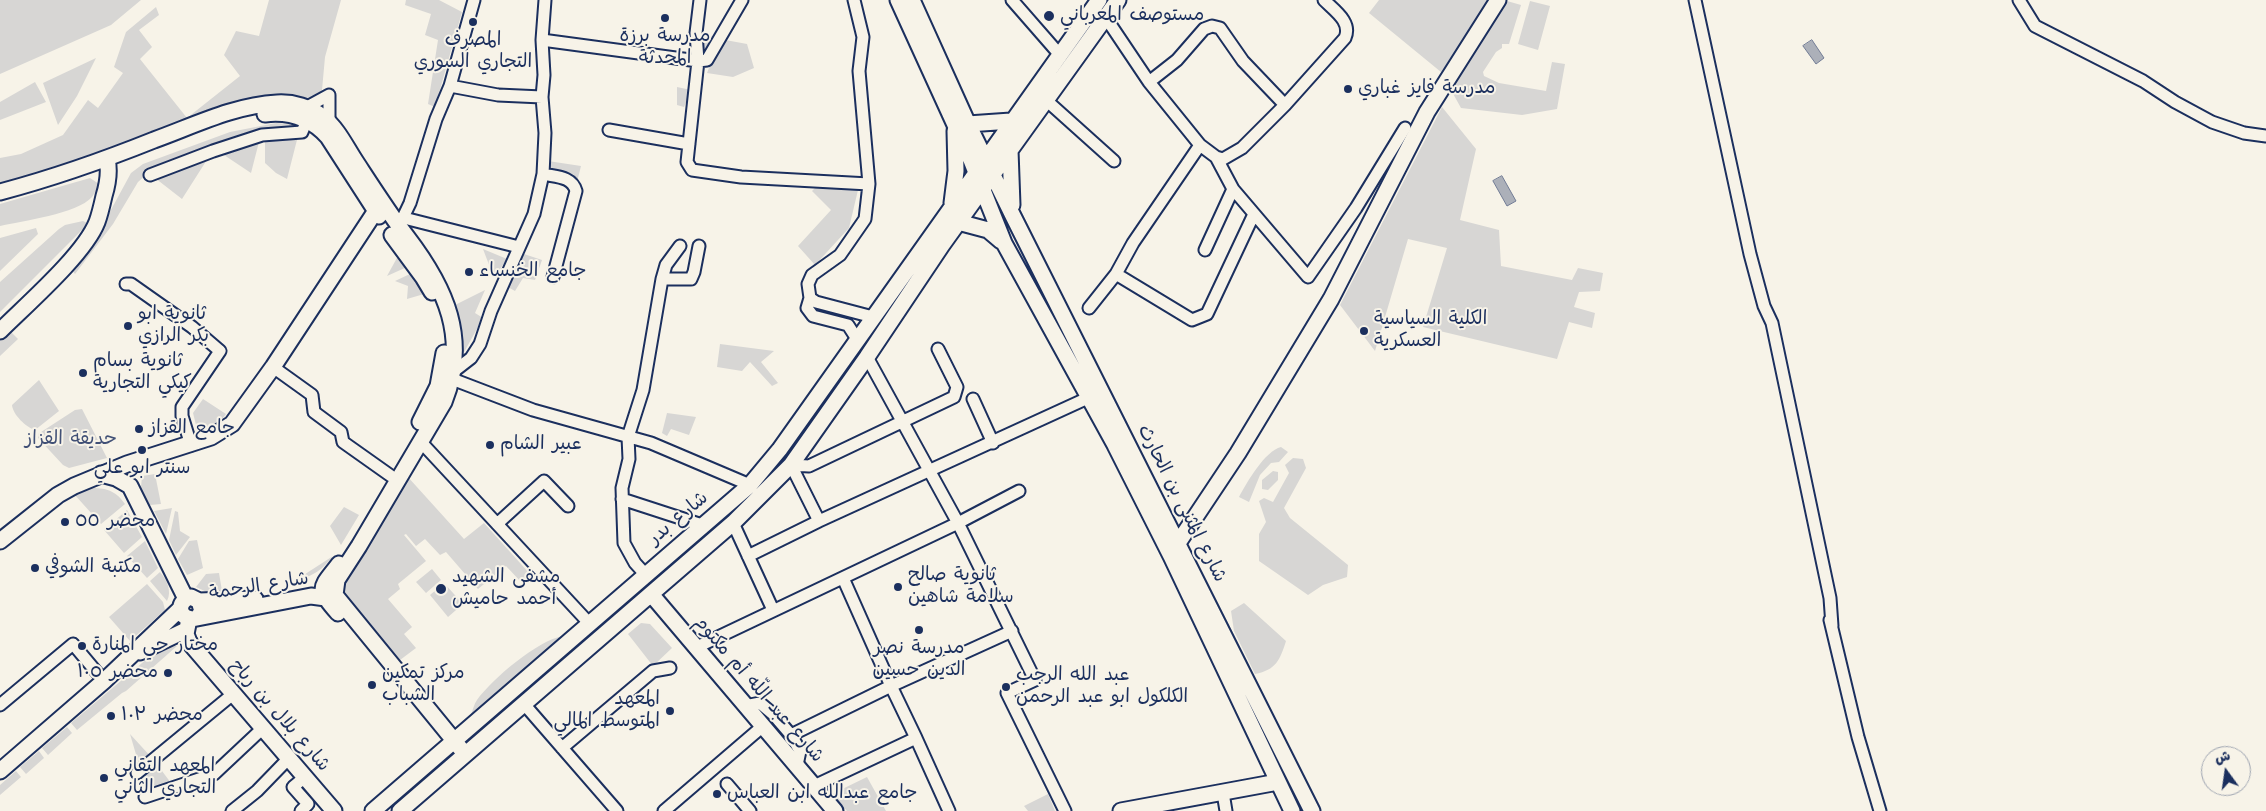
<!DOCTYPE html>
<html>
<head>
<meta charset="utf-8">
<style>
	body { margin:0 }
	#map { position:relative; width:2266px; height:811px; overflow:hidden; background:#f7f3e8; font-family:"Architects Daughter","Playpen Sans Arabic",sans-serif }
	canvas { display:block }
	.north { position:absolute; left:2201px; top:746px; width:50px; height:50px; box-sizing:border-box; background:#f7f3e8; border:1px solid #9fa5b1; border-radius:50%; rotate:346deg; font-size:14px; font-weight:700; line-height:20px; text-align:center; color:#1b2f5e }
	.north::after { content:''; display:block; margin:auto; width:18px; height:22px; background:#1b2f5e; clip-path:polygon(50% 0,100% 100%,50% 72%,0 100%) }
</style>
</head>
<body>
<div id="map">
<canvas width="2266" height="811"></canvas>
<div class="north">ش</div>
</div>
<script>
const c = document.querySelector('canvas').getContext('2d');
c.lineJoin = 'round';
function fillPath(path, color) { c.fillStyle = color; c.fill(path, 'evenodd'); }
function trace(path, color, width, dash) { c.strokeStyle = color; c.lineWidth = width; c.lineCap = dash ? 'butt' : 'round'; c.setLineDash(dash || []); c.stroke(path); }
function label(font, color, halo, rows, align = 'center') {
  c.font = font + ' "Architects Daughter","Playpen Sans Arabic",sans-serif'; c.lineWidth = 4; c.setLineDash([]); c.textBaseline = 'middle'; c.strokeStyle = halo; c.fillStyle = color; for (const [text, x, y, turn = 0] of rows) {
    c.save(); c.translate(x, y); c.rotate((+turn || 0) * Math.PI / 180); c.textAlign = isNaN(turn) ? turn : align; if (halo) c.strokeText(text, 0, 0); c.fillText(text, 0, 0); c.restore();
  }
}
fillPath(new Path2D(`
	M0 0H141L111 25 0 74Z
	M269 0H341L325 57 322 90 317 95 0 188V158L21 154 63 135 88 100 98 108 123 73 114 67 126 32 156 7 159 15 139 30 152 47 140 59 187 118 240 76 224 55 236 31 259 36Z
	M406 0H439L462 12 435 107 428 104 438 40 425 35 431 14 405 5Z
	M1379 0H1490L1441 72 1369 13Z
	M1507 1 1521 5 1509 44H1502V48L1496 52 1483 72 1484 76 1499 83 1546 91 1552 62 1565 64 1557 109 1522 115 1461 108 1451 90Z
	M1530 1 1550 6 1538 50 1518 44Z
	M699 35 716 37 704 55 698 40Z
	M720 39 747 44 754 68 733 77 707 73Z
	M96 58 77 96 58 125 43 83Z
	M35 82 46 102 0 120V102Z
	M677 87 691 90 684 107 677 105Z
	M1442 107 1476 149 1460 220 1499 230 1501 266 1572 280 1578 268 1603 273 1600 291 1579 292 1574 307 1595 313 1592 328 1569 322 1557 359 1423 327 1447 248 1408 239 1375 351 1340 305Z
	M276 123 290 124V130L148 173 138 182 113 224 75 274 71 269 106 219 131 173 143 164 230 132Z
	M271 136H298L287 179 276 173 265 163V141Z
	M260 138 251 173 221 153Z
	M210 155 182 199 155 178Z
	M548 161 581 166 577 182 545 176Z
	M90 178 99 184C97 188 95 193 92 197 77 214 22 221 0 226V204Z
	M816 187 858 190 849 228 815 265 798 246 831 210 812 191Z
	M83 221 87 223 86 226 0 312V282L59 229 65 225Z
	M36 228 38 234 0 271V238Z
	M483 249 507 259 494 278Z
	M521 253 542 260 535 280 523 278 515 291 506 286Z
	M398 256 407 267 387 276Z
	M410 274 424 294 407 299 408 286 395 281Z
	M485 290 475 313 483 318 463 354 460 351 453 306Z
	M10 331 18 339 0 356V341Z
	M720 344 774 351 761 362 778 383 772 386 750 362 742 371 717 367Z
	M39 380 59 411 35 430C26 427 13 415 12 405Z
	M203 399 226 414C219 424 210 430 198 433L193 413Z
	M82 409 107 458 69 468 63 465 38 438V434L75 410Z
	M667 413 696 417 689 435 671 429 667 436 662 433Z
	M1281 447 1288 452 1279 462 1271 463 1260 475 1249 502 1239 497C1247 482 1265 451 1281 447Z
	M1293 458 1303 459 1306 468 1284 508 1290 518 1348 565 1347 577 1323 585 1308 595 1259 561V534L1266 522 1259 501 1264 498 1273 502 1289 473 1285 465Z
	M1273 471 1278 472V480L1268 490 1262 489V480Z
	M155 474 161 504 150 505 141 487 142 476Z
	M407 476 464 539 484 523 530 574 522 583 506 566 478 589 446 552 440 555 425 539 416 546 406 534 404 535 426 561 398 584 400 589 388 599 412 627 404 634 416 648 400 660 340 594 338 585Z
	M85 488C103 488 114 488 125 504L101 524 74 494Z
	M344 507 359 515 341 545 330 526Z
	M172 508 166 534 154 511Z
	M127 510 142 537 124 553 104 530Z
	M175 511 178 512 180 531 190 537 176 555 169 540Z
	M197 540 203 568 187 575 178 559 189 541Z
	M145 541 158 568 147 578 127 556Z
	M333 556C322 570 314 576 296 580Z
	M432 569 441 580 426 593 416 582Z
	M160 572C167 580 172 591 167 601L150 581Z
	M219 573 222 591 209 593 196 587 206 574Z
	M444 583 463 604 448 617 430 595Z
	M147 584 163 602 165 610 130 641 109 617Z
	M1244 603 1286 641C1280 660 1276 670 1255 674L1234 631 1231 611Z
	M641 623 650 624 672 648 653 666 628 634Z
	M563 636 471 714C473 710 474 704 477 700 492 679 538 640 563 636Z
	M170 645 177 646 126 691 122 693 77 730 71 723 161 647Z
	M67 727 72 733 48 755 42 748Z
	M130 734 152 758 140 768Z
	M39 751 44 758 26 774 20 767Z
	M156 763 171 783 150 791 143 775Z
	M16 771 21 777 0 795V785Z
	M867 777 886 811H847L832 794Z
	M1048 794 1055 811H1028L1024 806Z`), '#d7d6d4');
const water = new Path2D(`
	M1812 40 1824 58 1816 64 1803 46Z
	M1502 176 1516 201 1507 206 1493 181Z`);
fillPath(water, '#acb0b9');
trace(water, '#727c95', 1);
const minor = new Path2D(`
	M700 0 696 33 698 61 707 60 742 0
	M854 0 863 37 859 71 869 184
	M1012 0 1060 55
	M1695 0 1750 254 1764 306 1772 323 1830 598 1832 626
	M2019 0 2035 26 2143 81 2175 102 2212 122 2244 133 2266 136
	M1106 18 1149 82 1200 145 1216 157 1233 189 1308 277 1356 208 1405 128
	M542 40 698 61 687 162 692 170 741 177 869 184 865 219 840 255 812 275 808 284 810 298 807 308 813 316 848 325 857 339
	M1149 82 1177 60 1204 29 1212 26 1220 28 1243 61 1285 105
	M450 86 498 95 542 97
	M1046 100 1114 161
	M304 111 307 107 329 95V122L327 127
	M609 130 689 144
	M1200 145 1133 243 1116 274 1192 320 1207 314 1254 214
	M1216 157 1223 159 1242 148 1285 105 1345 38C1352 22 1335 11 1324 0
	M543 174C556 177 572 176 576 191L553 277
	M150 175 213 151 262 135 302 132 307 120
	M404 218 519 247
	M399 226 410 203 436 119 450 86 474 0
	M1205 250 1233 189
	M662 279H691L694 272 699 246
	M126 284H131L192 327 220 351 182 407V416L191 445
	M810 298 816 302 873 317
	M1089 308 1116 274
	M273 367 312 395 314 412 341 432 343 442 391 476
	M453 372 471 358 480 344 491 311 534 214 543 174 545 133 542 97 544 75 542 40 545 0
	M452 379 533 410 651 443 750 485
	M973 399 993 443
	M420 441 589 623
	M1019 491 958 523 1035 680 1007 693 1065 811
	M622 499 702 525
	M819 521 791 465 809 466 954 397 957 387 938 349
	M733 523 773 610
	M497 524 544 481 568 506
	M748 556 819 521 1090 397
	M645 574 635 563 624 543 622 488 629 459 628 437 643 390 662 279 666 265 680 246
	M843 578 891 686 1012 631
	M1830 620 1858 737 1880 811
	M695 648 958 523 867 357
	M524 704 617 811
	M0 705 73 644 104 681
	M745 706 760 703 773 714 791 735
	M916 738 949 811
	M562 748 653 671 670 668
	M797 765 800 751 791 735 891 686 916 738 814 786
	M137 773 233 694
	M727 784 750 811
	M1223 793 1226 811
	M145 797 214 774 263 728
	M232 811 257 791 289 758
	M301 811 308 804 293 787 305 777
	M664 811 763 726`);
const major = new Path2D(`
	M898 0 971 160 1004 243 1115 445 1171 556 1292 811
	M912 0 968 124 1013 216 1312 811
	M265 114C290 111 311 118 328 137L379 216
	M968 124 1011 121
	M1010 150 1012 205
	M0 192C53 178 104 160 154 140 193 126 235 105 277 103 293 102 310 107 323 117 338 129 346 147 356 162 373 188 389 213 407 237 446 288 469 339 444 402L359 546 337 580 335 595 465 754
	M952 203 956 171 955 131
	M958 222 988 230 1001 241
	M392 235 423 277 432 292
	M0 331C26 305 84 255 97 222 100 214 102 205 104 196 108 183 110 172 107 159
	M420 422 438 386 444 353
	M101 474 116 478 130 486 186 599
	M0 541 58 495 74 486 127 464 211 437 232 424 273 367 375 212
	M1178 543 1238 453 1331 299 1427 112 1498 0
	M651 594 835 811
	M199 601 255 599
	M338 613C315 587 321 588 339 564
	M198 617 202 611 199 601 191 597C177 601 177 617 192 619L311 596 326 598
	M189 619 186 634 189 642 334 811
	M140 652 186 630
	M0 771 104 681 180 609
	M373 811 750 485 780 449C886 299 992 149 1099 0
	M400 811 733 523 791 465 867 357 942 245 1118 0
	M1121 811 1278 782`);
trace(minor, '#1b2f5e', 15);
trace(major, '#1b2f5e', 19);
trace(minor, '#f7f3e8', 11);
trace(major, '#f7f3e8', 15);
for (const [x, y, r, color] of [
	[1049,16,6,"#1b2f5e"],
	[665,18,5,"#1b2f5e"],
	[473,22,5,"#1b2f5e"],
	[1348,89,5,"#1b2f5e"],
	[469,272,5,"#1b2f5e"],
	[128,326,5,"#1b2f5e"],
	[1364,331,5,"#1b2f5e"],
	[83,373,5,"#1b2f5e"],
	[139,429,5,"#1b2f5e"],
	[490,445,5,"#1b2f5e"],
	[142,450,5,"#1b2f5e"],
	[65,522,5,"#1b2f5e"],
	[35,568,5,"#1b2f5e"],
	[898,587,5,"#1b2f5e"],
	[441,589,6,"#1b2f5e"],
	[919,630,5,"#1b2f5e"],
	[82,646,5,"#1b2f5e"],
	[168,673,5,"#1b2f5e"],
	[372,685,5,"#1b2f5e"],
	[1006,687,5,"#1b2f5e"],
	[670,711,5,"#1b2f5e"],
	[111,716,5,"#1b2f5e"],
	[104,778,5,"#1b2f5e"],
	[717,794,5,"#1b2f5e"]
]) { const dot = new Path2D(); dot.arc(x, y, r, 0, 2 * Math.PI); c.fillStyle = color; c.fill(dot); trace(dot, '#f7f3e8', 2); }
label('19px', '#1b2f5e', '#f7f3e8', [
	["مستوصف المعرباني",1060,16],
	["مدرسة برزة",665,37,"center"],
	["المحدثة",665,59,"center"],
	["المصرف",473,41,"center"],
	["التجاري السوري",473,63,"center"],
	["مدرسة فايز غباري",1358,89],
	["جامع الخنساء",479,272],
	["ثانوية ابو",138,315],
	["بكر الرازي",138,337],
	["الكلية السياسية",1374,320],
	["العسكرية",1374,342],
	["ثانوية بسام",93,362],
	["كيكي التجارية",93,384],
	["جامع القزاز",149,429],
	["عبير الشام",500,445],
	["سنتر ابو علي",142,469,"center"],
	["محضر ٥٥",75,522],
	["مكتبة الشوفي",45,568],
	["ثانوية صالح",908,576],
	["سلامة شاهين",908,598],
	["مشفى الشهيد",452,578],
	["أحمد حاميش",452,600],
	["مختار حي المنارة",92,646],
	["مدرسة نصر",919,649,"center"],
	["الدين حسين",919,671,"center"],
	["محضر ١٠٥",158,673,"right"],
	["مركز تمكين",382,674],
	["الشباب",382,696],
	["عبد الله الرجب",1016,676],
	["الكلكول ابو عبد الرحمن",1016,698],
	["المعهد",660,700,"right"],
	["المتوسط المالي",660,722,"right"],
	["محضر ١٠٣",121,716],
	["المعهد التقاني",114,767],
	["التجاري الثاني",114,789],
	["جامع عبدالله ابن العباس",727,794]
], 'left');
label('19px', '#415076', '#f7f3e8', [
	["حديقة القزاز",71,440]
]);
label('19px', '#1b2f5e', '#f7f3e8', [
	["شارع المثنى بن الحارث",1181,504,63],
	["شارع بدر",679,519,-40],
	["شارع الرحمة",259,587,-9],
	["شارع عبد اللّه أم مكتوم",758,690,49],
	["شارع بلال بن رباح",279,716,49]
]);
</script>
</body>
</html>
